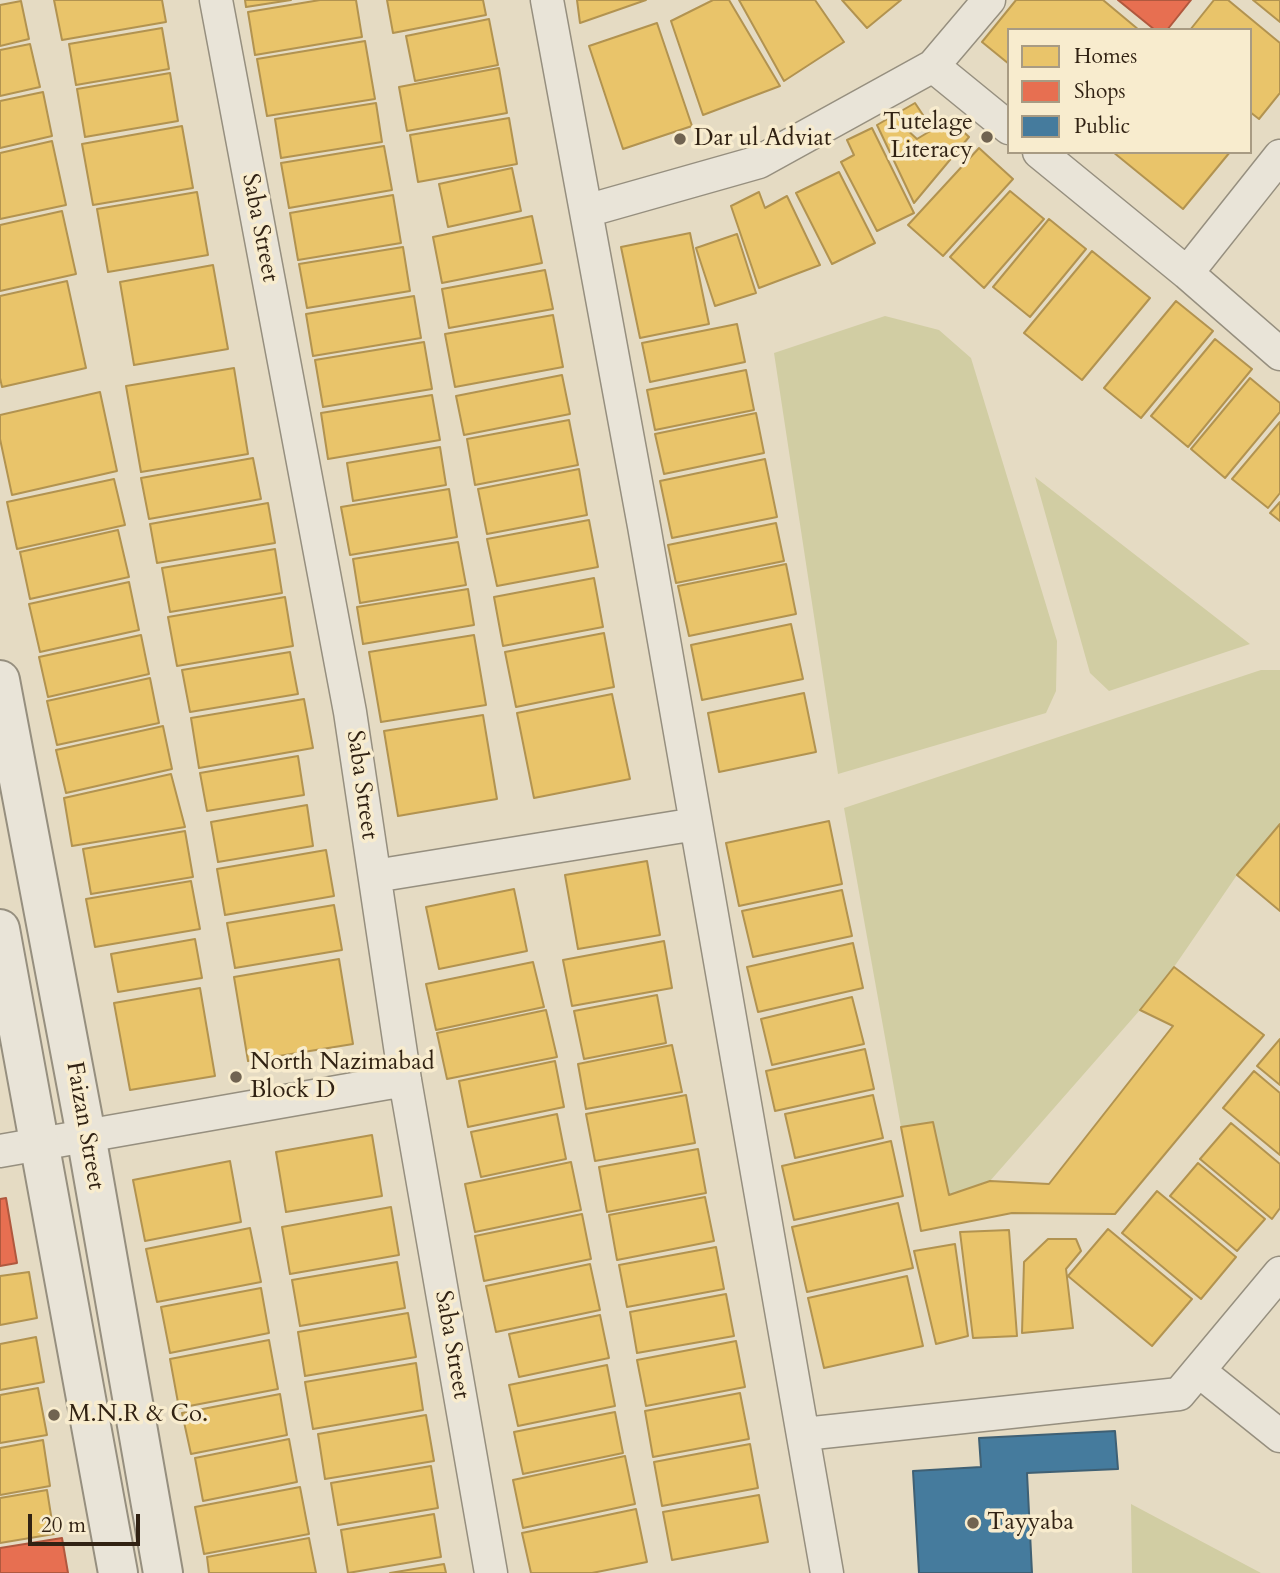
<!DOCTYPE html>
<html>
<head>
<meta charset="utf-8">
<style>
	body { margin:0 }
	#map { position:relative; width:1280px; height:1573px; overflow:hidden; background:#e5dbc3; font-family:Cardo,serif }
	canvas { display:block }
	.legend { position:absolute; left:1007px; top:28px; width:245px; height:126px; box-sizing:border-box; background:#f8ecce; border:2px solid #a89b83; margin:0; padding:9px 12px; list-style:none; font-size:21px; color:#312213 }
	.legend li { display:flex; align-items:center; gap:14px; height:35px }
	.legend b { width:35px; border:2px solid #a89b83 }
	.scale { position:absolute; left:28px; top:1514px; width:112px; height:32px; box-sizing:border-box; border:4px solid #312213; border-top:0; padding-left:9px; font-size:21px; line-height:24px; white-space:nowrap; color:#312213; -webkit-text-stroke:5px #f8ecce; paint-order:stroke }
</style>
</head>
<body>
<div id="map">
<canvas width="1280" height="1573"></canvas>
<ul class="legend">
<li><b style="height:19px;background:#e9c46a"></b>Homes</li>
<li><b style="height:19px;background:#e76f51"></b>Shops</li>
<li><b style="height:19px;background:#457b9d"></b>Public</li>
</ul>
<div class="scale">20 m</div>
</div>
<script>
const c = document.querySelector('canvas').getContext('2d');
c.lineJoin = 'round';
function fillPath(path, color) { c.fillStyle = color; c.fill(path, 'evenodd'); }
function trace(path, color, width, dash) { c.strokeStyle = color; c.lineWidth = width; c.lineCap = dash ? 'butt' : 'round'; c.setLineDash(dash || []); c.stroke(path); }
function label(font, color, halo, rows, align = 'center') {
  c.font = font + ' Cardo,serif'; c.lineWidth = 7; c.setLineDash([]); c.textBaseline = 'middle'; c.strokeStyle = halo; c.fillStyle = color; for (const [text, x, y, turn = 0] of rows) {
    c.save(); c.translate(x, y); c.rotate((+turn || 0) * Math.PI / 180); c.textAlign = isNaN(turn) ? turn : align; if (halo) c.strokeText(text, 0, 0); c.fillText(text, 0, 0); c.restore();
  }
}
fillPath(new Path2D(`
	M885 316 939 330 971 358 1057 641 1056 691 1046 713 838 774 774 353Z
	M1035 477 1250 644 1109 691 1090 673Z
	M1261 670H1280V824L1237 875 1174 967 1140 1010 990 1181 949 1195 933 1122 901 1127 844 808Z
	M1131 1504 1261 1573H1132Z`), '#d1cda3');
const homes = new Path2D(`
	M54 0H162L166 22 62 40Z
	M245 0H291L246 7Z
	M320 0H356L362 37 255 55 248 12Z
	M387 0H483L486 15 393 33Z
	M577 0H646L580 23Z
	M713 0H729L780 86 703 115 671 21Z
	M739 0H815L844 42 784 81Z
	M842 0H901L867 28Z
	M1016 0H1103L1139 30H1009V64L982 42Z
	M1214 0H1228L1280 43V93L1259 119 1250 112V30H1190Z
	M1253 0H1280V22Z
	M21 1 29 39 0 46V5Z
	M489 19 498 65 415 81 406 36Z
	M657 23 692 126 623 149 589 46Z
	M162 28 169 69 76 85 69 44Z
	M365 41 375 99 267 116 257 59Z
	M30 44 40 87 0 96V50Z
	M499 68 507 113 407 131 399 87Z
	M170 73 178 121 85 137 77 89Z
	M43 92 52 136 0 148V101Z
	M376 103 382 142 281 158 275 119Z
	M915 103 923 115 905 128 917 139 950 119 969 137 914 203 877 125Z
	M509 118 517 164 418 182 410 135Z
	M182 126 193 188 93 205 82 144Z
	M872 128 914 213 877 231 841 162 854 155 847 140Z
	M52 141 66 205 0 219V153Z
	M384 146 392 190 289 208 281 163Z
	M979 148 1013 179 943 256 908 225Z
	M1113 152H1230L1183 209Z
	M512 168 521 211 448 227 439 184Z
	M839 172 875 243 832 264 796 193Z
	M1010 191 1044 219 984 288 950 257Z
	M197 192 208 255 108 272 97 209Z
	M759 192 765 208 787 196 820 265 759 288 731 206Z
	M393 195 401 243 298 260 290 213Z
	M62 211 76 274 0 291V225Z
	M532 216 542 263 442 283 433 237Z
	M1049 219 1086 249 1030 317 993 287Z
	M690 233 709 324 640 338 621 247Z
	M737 234 756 293 715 306 696 248Z
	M403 247 410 291 307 308 299 264Z
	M1092 251 1150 298 1082 380 1024 333Z
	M213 265 228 349 134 365 120 282Z
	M545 270 553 309 449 328 442 289Z
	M67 281 86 368 2 387 0 378V296Z
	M414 296 421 338 313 356 306 314Z
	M1176 301 1213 331 1141 418 1104 388Z
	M553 315 563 367 455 387 445 334Z
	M737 324 745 362 650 382 642 343Z
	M1215 339 1252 369 1188 447 1151 416Z
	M424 342 432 389 323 407 315 360Z
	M234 368 248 454 141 472 126 386Z
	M746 370 754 410 655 430 647 390Z
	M562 375 570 414 464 435 456 396Z
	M1250 378 1280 403V412L1225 478 1191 449Z
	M100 392 117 471 12 495 0 439V415Z
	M432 395 440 440 328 459 321 413Z
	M756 413 764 453 664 474 655 434Z
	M569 420 578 465 475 485 467 439Z
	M1280 422V493L1268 508 1232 479Z
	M440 447 446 485 353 501 347 463Z
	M253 458 261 499 149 519 141 478Z
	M765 459 777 517 672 538 660 481Z
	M579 469 587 515 487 534 478 489Z
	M114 479 125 525 17 549 7 502Z
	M449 489 457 537 350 555 341 507Z
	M1280 502V521L1270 513Z
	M268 503 275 543 157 563 150 524Z
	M589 520 598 567 497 586 487 539Z
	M776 523 784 561 676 583 668 545Z
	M118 530 129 577 30 599 20 552Z
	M458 542 466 585 360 603 353 559Z
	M275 549 282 593 170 612 162 568Z
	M786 564 796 614 689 636 678 586Z
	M594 578 603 627 503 646 494 597Z
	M129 582 139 630 40 652 29 604Z
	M468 589 474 625 363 644 357 607Z
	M285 597 293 646 177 666 168 617Z
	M791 624 803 679 702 700 691 645Z
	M604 633 614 687 516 707 505 652Z
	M141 635 149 674 48 697 39 657Z
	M474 635 486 705 381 722 369 652Z
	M290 652 298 694 190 712 182 670Z
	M150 678 159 723 57 745 47 701Z
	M804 693 816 752 719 772 708 713Z
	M612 694 630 779 534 798 517 713Z
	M304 699 313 748 199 768 191 718Z
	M483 715 497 799 398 816 384 731Z
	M163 726 172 769 66 793 56 750Z
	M298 756 304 795 207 811 200 773Z
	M171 774 185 827 72 846 64 798Z
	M307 805 313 846 218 862 211 822Z
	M829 821 842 884 739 906 726 843Z
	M1280 824V911L1237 875Z
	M185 831 193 877 91 894 83 849Z
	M326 850 334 896 225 915 217 869Z
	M647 861 660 935 578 949 565 875Z
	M191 881 200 929 95 947 86 899Z
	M514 889 527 951 439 969 426 907Z
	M842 890 852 936 753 957 742 911Z
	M334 905 342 950 235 968 227 923Z
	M195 939 202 978 118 992 111 954Z
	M664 941 672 988 572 1006 563 960Z
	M853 943 863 988 758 1012 747 967Z
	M339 959 353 1044 248 1061 234 977Z
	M533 962 544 1007 436 1030 426 984Z
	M1174 967 1264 1035 1115 1214 1012 1213 921 1231 901 1127 933 1122 949 1195 990 1181 1049 1184 1173 1026 1140 1010Z
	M200 988 215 1076 130 1090 114 1003Z
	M657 995 666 1043 584 1059 574 1011Z
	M852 997 864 1044 772 1065 761 1019Z
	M546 1010 557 1057 447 1079 437 1033Z
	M1280 1039V1085L1257 1066Z
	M672 1045 682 1092 586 1109 578 1064Z
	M865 1049 874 1089 775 1111 766 1071Z
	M555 1061 564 1107 468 1127 459 1081Z
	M1254 1071 1280 1093V1155L1223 1108Z
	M686 1095 695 1143 595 1161 586 1114Z
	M873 1095 883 1138 795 1158 785 1114Z
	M557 1114 566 1159 481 1177 471 1132Z
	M1231 1123 1280 1164V1208L1272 1219 1200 1159Z
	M372 1135 382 1196 286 1212 276 1152Z
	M891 1141 903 1196 794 1220 782 1166Z
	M698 1149 706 1193 607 1212 599 1167Z
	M230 1161 241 1222 145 1241 133 1180Z
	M571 1162 581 1210 475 1232 465 1184Z
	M1198 1163 1265 1219 1237 1251 1170 1196Z
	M1157 1191 1236 1257 1201 1299 1122 1233Z
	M705 1197 714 1241 617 1260 609 1215Z
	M898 1203 913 1268 807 1292 792 1227Z
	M391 1207 399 1255 290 1274 282 1227Z
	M582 1214 591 1259 484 1281 475 1236Z
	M250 1228 261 1282 157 1302 146 1249Z
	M1108 1229 1192 1299 1152 1346 1068 1276Z
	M1009 1230 1017 1336 973 1338 960 1232Z
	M1048 1239H1076L1081 1251 1066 1269 1073 1328 1022 1333 1024 1262Z
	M955 1244 968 1336 936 1344 914 1251Z
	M716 1247 724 1289 627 1307 619 1265Z
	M397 1262 405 1308 300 1326 292 1280Z
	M590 1264 600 1310 496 1332 486 1286Z
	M29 1272 37 1318 0 1325V1276Z
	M907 1276 923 1346 824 1368 808 1298Z
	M261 1288 269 1333 170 1353 161 1307Z
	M726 1294 734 1336 637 1353 630 1312Z
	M408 1313 416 1357 305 1376 298 1332Z
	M600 1315 609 1358 519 1377 509 1334Z
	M36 1337 44 1382 0 1390V1344Z
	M269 1340 278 1389 179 1408 170 1359Z
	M736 1341 745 1387 646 1406 637 1360Z
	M416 1363 423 1410 313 1429 305 1382Z
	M607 1365 615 1406 518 1426 509 1385Z
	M38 1388 47 1435 0 1443V1395Z
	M740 1393 749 1439 653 1457 645 1411Z
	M280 1394 287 1435 191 1454 182 1413Z
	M615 1412 623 1453 523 1474 514 1432Z
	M426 1415 434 1461 325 1479 318 1434Z
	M289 1439 297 1482 203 1501 195 1458Z
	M43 1440 50 1486 0 1495V1448Z
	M750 1444 758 1488 662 1506 654 1462Z
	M625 1456 635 1504 523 1528 513 1480Z
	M431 1466 438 1508 338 1525 331 1483Z
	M300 1487 309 1534 204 1554 195 1507Z
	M47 1490 54 1534 0 1543V1498Z
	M759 1495 768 1542 672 1560 663 1512Z
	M636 1509 647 1562 592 1573H531L522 1533Z
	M434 1514 441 1557 348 1573 341 1530Z
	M997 1543a11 11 0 1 1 22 0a11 11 0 1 1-22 0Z
	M309 1538 316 1573H209L207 1557Z
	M444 1564 446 1573H390Z`);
fillPath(homes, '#e9c46a');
trace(homes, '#b29350', 2);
const shops = new Path2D(`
	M1118 0H1191L1167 30H1155Z
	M6 1198 17 1263 0 1266V1199Z
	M62 1538 68 1573H0V1548Z`);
fillPath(shops, '#e76f51');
trace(shops, '#b0583e', 2);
const public = new Path2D(`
	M1115 1431 1118 1469 1027 1473 1032 1573H919L913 1471 981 1467 979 1438Z`);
fillPath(public, '#457b9d');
trace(public, '#3f6074', 2);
const minor = new Path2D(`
	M216 0 350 712 405 1080 491 1573
	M547 0 644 526 827 1573
	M933 66 1009 128
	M1039 152 1187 273 1280 354
	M586 211 759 162 933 66 989 0
	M1187 273 1280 156
	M375 876 696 824
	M0 1151 405 1080
	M1199 1371 1280 1436
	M804 1434 1179 1394 1280 1273`);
const tertiary = new Path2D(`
	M0 680 86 1135 163 1573
	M0 929 118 1573`);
trace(minor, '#968f7f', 35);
trace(tertiary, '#968f7f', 42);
trace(minor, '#e9e4d8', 32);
trace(tertiary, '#e9e4d8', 38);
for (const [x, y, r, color] of [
	[987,137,7,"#706351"],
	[680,139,7,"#706351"],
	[236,1077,7,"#706351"],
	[54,1415,7,"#706351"],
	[973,1523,7,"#706351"]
]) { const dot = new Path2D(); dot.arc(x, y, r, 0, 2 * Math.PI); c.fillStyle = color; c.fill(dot); trace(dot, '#f8ecce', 2.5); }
label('24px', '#312213', '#f8ecce', [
	["Tutelage",973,123,"right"],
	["Literacy",973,151,"right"],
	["Dar ul Adviat",694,139],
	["North Nazimabad",250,1063],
	["Block D",250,1091],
	["M.N.R & Co.",68,1415],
	["Tayyaba",987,1523]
], 'left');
label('24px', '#312213', '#f8ecce', [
	["Saba Street",259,228,79],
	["Saba Street",361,785,82],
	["Faizan Street",84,1126,80],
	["Saba Street",451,1345,80]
]);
</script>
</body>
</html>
